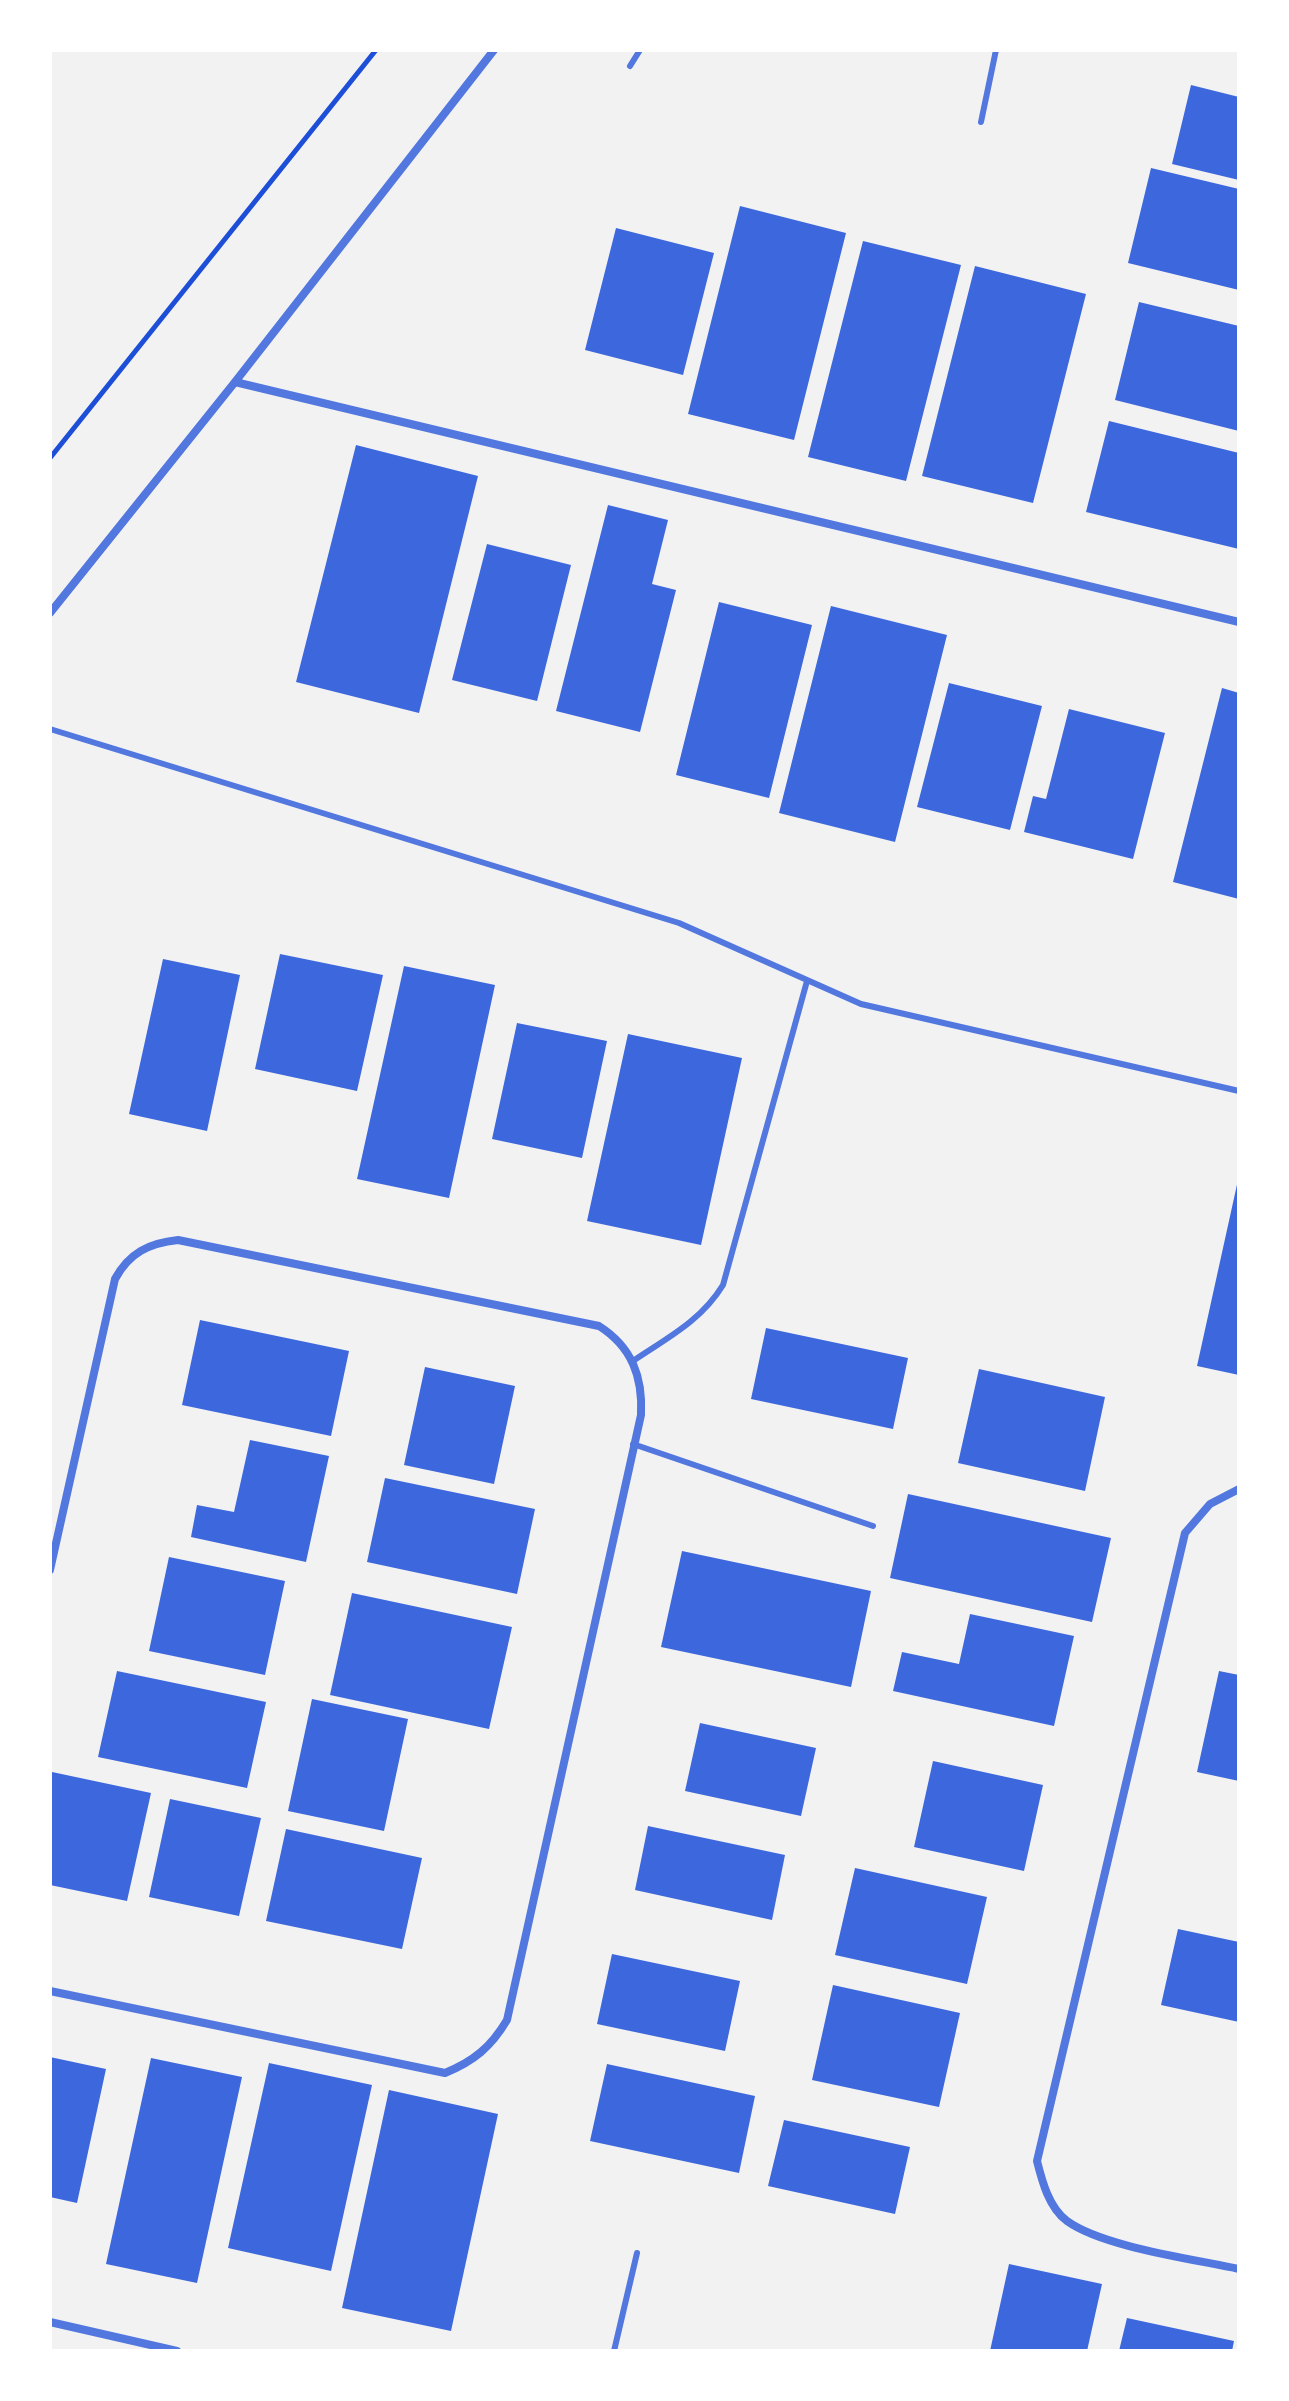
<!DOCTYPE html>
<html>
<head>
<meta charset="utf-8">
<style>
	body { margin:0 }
	#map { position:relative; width:1289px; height:2401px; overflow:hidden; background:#f2f2f2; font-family:"DejaVu Sans",sans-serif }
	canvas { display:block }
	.frame { position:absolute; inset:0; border:52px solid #fff; pointer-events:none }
</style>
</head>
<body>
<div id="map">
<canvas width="1289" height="2401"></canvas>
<div class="frame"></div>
</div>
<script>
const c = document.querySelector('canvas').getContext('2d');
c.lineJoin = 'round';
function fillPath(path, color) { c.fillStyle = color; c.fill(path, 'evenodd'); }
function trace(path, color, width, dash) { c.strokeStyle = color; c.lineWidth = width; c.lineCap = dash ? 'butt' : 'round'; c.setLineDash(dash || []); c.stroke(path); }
fillPath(new Path2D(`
	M1191 85 1239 97V180L1172 164Z
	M1151 168 1239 189V290L1128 263Z
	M740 206 846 233 794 440 688 414Z
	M616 228 714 253 683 375 585 350Z
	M863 241 961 265 906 481 808 457Z
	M975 266 1086 294 1033 503 922 476Z
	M1139 302 1239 326V431L1115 400Z
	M1109 421 1239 453V549L1086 512Z
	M356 445 478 476 419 713 296 682Z
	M608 505 668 520 652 584 676 590 640 732 556 711Z
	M487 544 571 565 537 701 452 680Z
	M719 602 812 625 769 798 676 775Z
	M831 606 947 635 895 842 779 813Z
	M949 683 1042 706 1010 830 917 807Z
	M1222 688 1239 693V899L1173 882Z
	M1069 709 1165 733 1133 859 1024 832 1033 796 1046 799Z
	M280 954 383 975 357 1091 255 1069Z
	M163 959 240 975 207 1131 129 1114Z
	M404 966 495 985 449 1198 357 1179Z
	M517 1023 607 1041 582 1158 492 1139Z
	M628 1034 742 1058 701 1245 587 1221Z
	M1238 1180H1239V1375L1197 1366Z
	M200 1320 349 1351 331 1436 182 1405Z
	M766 1328 908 1358 893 1429 751 1399Z
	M425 1367 515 1386 494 1484 404 1465Z
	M979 1369 1105 1397 1085 1491 958 1463Z
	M250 1440 329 1456 306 1562 191 1537 197 1505 234 1512Z
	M385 1478 535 1509 517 1594 367 1562Z
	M908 1494 1111 1538 1092 1622 890 1578Z
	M682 1551 871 1591 851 1687 661 1647Z
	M169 1557 285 1581 265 1675 149 1651Z
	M352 1593 512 1627 489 1729 330 1695Z
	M970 1614 1074 1636 1054 1726 893 1691 902 1652 959 1664Z
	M117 1671 266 1702 247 1788 98 1757Z
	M1219 1671 1239 1675V1781L1197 1772Z
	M312 1699 408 1719 384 1831 288 1811Z
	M700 1723 816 1748 801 1816 685 1791Z
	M933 1761 1043 1785 1024 1871 914 1847Z
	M52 1772 151 1793 127 1901 50 1885Z
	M170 1799 261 1818 239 1916 149 1897Z
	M648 1826 785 1855 772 1920 635 1890Z
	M286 1829 422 1858 402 1949 266 1921Z
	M855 1868 987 1897 967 1984 835 1955Z
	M1178 1929 1239 1942V2022L1161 2005Z
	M612 1954 740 1981 725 2051 597 2024Z
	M833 1985 960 2013 939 2107 812 2080Z
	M50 2057 106 2069 77 2203 50 2197Z
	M151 2058 242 2077 197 2283 106 2264Z
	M269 2063 372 2085 331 2271 228 2248Z
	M607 2064 755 2096 739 2173 590 2141Z
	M389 2090 498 2114 451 2331 342 2308Z
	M784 2120 910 2147 895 2214 768 2186Z
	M1009 2264 1102 2284 1087 2351H990Z
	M1127 2318 1234 2341 1232 2351H1119Z`), '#3d67dc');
trace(new Path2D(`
	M50 458 376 50`), '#1d4ed8', 5);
trace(new Path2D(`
	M630 66 640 50
	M981 122 996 50
	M50 729 679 923 861 1004 1239 1091
	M633 1361C667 1338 701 1321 723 1285L807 981
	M633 1444 873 1526
	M614 2351 637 2253`), '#5277de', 6);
trace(new Path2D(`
	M235 382 1239 622
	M50 613 235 382 494 50
	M1239 1489 1210 1504 1185 1533 1037 2161C1042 2181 1049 2208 1067 2221 1103 2247 1193 2259 1239 2269
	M50 1570 115 1279C129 1253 149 1243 178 1240L599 1326C632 1347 643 1377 641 1415L507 2020C491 2047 474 2061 445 2073L50 1991
	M50 2322 177 2351`), '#5277de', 8);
</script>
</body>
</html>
